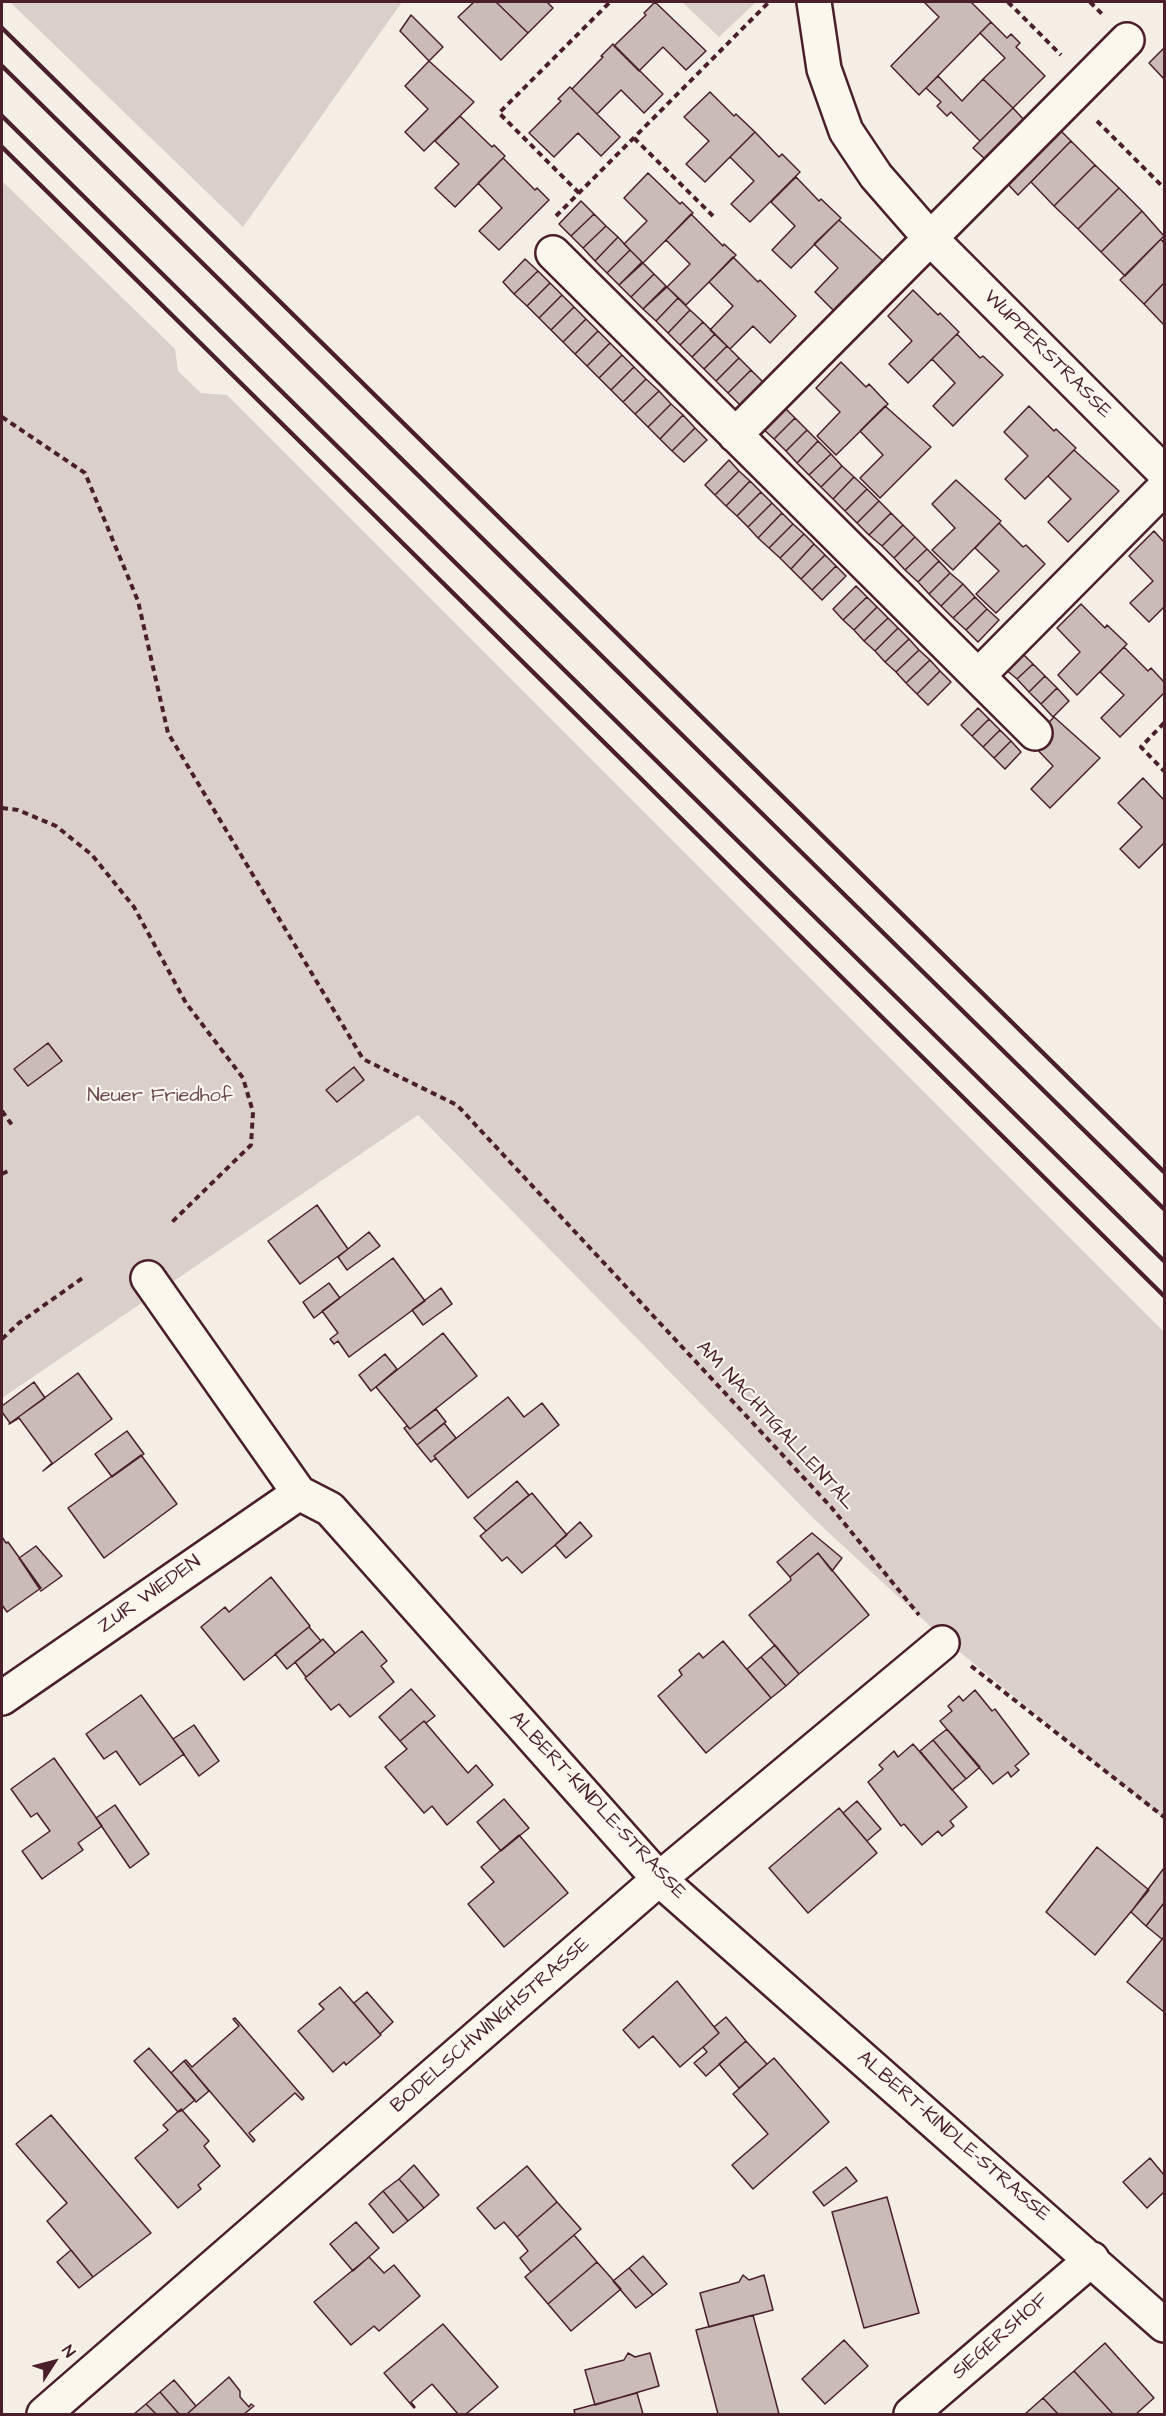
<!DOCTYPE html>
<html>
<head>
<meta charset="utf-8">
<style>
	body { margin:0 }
	#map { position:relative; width:1166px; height:2416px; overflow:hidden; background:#f4eee4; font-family:"Architects Daughter",sans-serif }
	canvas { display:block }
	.frame { position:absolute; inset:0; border:3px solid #4a1f2b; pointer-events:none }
	.north { position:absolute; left:24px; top:2332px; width:60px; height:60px; -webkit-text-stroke:4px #fbf7ec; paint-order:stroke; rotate:54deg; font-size:16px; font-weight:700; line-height:24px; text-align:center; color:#4a1f2b }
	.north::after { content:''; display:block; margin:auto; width:21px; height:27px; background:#4a1f2b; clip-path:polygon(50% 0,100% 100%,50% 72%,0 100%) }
</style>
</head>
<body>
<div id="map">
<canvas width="1166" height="2416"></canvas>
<div class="frame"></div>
<div class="north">N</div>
</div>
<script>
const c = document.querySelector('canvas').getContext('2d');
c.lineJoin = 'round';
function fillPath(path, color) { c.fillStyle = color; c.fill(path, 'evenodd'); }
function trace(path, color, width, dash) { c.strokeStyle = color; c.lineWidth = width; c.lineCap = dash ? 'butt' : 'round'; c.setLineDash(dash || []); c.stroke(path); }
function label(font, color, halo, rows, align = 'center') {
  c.font = font + ' "Architects Daughter",sans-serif'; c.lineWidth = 4.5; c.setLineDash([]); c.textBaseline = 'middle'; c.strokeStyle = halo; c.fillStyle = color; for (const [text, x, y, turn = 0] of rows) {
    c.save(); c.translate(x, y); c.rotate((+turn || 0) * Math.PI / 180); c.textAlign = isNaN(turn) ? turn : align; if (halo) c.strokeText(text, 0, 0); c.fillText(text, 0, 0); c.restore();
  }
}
fillPath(new Path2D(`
	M10 2H402L243 227Z
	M682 2H756L719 37Z
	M2 181 175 349 178 371 201 393 227 395 1164 1332V1819L945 1640 814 1519 418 1115 2 1398Z`), '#dbd0c9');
const building = new Path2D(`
	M474 2H496L528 33 501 60 458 17Z
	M496 2H547L553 8 528 33Z
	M655 2 706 51 686 70 663 47 639 71 614 46 646 15 644 13Z
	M924 2H971L991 22 919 95 891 66 939 17Z
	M411 15 443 47 429 61 400 31Z
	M991 22 1007 38 1011 34 1020 43 1016 47 1045 76 1013 108 983 79 1005 58 980 33Z
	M613 44 663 94 644 113 621 90 597 114 572 89 603 57 601 56Z
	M1164 48V79L1149 63Z
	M429 61 474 102 424 151 405 132 428 109 405 86Z
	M938 76 962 101 983 79 1013 108 980 141 951 112 947 116 937 106 941 102 926 88Z
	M570 87 620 137 601 156 578 133 554 157 529 133 561 101 558 99Z
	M710 92 734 116 736 114 755 132 705 182 686 164 709 141 684 117Z
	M1013 108 1025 121 986 160 973 148Z
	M460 116 492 147 494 145 505 156 455 207 435 188 459 164 435 141Z
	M1059 129 1071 141 1018 195 1006 182Z
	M755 132 779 157 782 154 800 172 750 222 731 204 754 181 730 157Z
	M1071 141 1095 165 1054 206 1031 182Z
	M503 158 535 190 537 188 549 200 499 250 479 231 502 208 478 183Z
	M1095 165 1119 188 1078 229 1054 206Z
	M648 173 680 204 682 202 693 213 643 263 624 244 647 221 624 198Z
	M796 177 819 201 821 199 841 218 791 268 772 250 795 226 771 202Z
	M1119 188 1142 211 1101 252 1078 229Z
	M581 201 594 214 571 236 559 224Z
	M1142 211 1164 236 1125 276 1101 252Z
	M594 214 606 226 583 248 571 236Z
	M691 214 723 246 724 244 736 255 686 305 667 287 690 264 666 240Z
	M839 220 884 262 834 311 815 292 838 268 814 244Z
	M606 226 618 237 595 261 583 248Z
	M618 237 630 250 607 273 595 261Z
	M1161 239 1164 243V283L1144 304 1120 280Z
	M630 250 642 262 619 285 607 273Z
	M733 257 758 282 760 280 796 316 770 343 753 326 730 349 710 330 733 306 709 282Z
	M525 259 538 271 514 294 503 282Z
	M643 263 654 274 631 297 619 285Z
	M538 271 550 283 527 306 514 294Z
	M654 274 666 286 643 309 631 297Z
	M550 283 562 295 539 318 527 306Z
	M1164 283V325L1144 304Z
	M667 287 678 298 656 321 643 309Z
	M913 290 938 315 940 313 959 332 908 383 889 364 912 341 888 316Z
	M562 295 574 307 551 330 539 318Z
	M678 298 690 310 668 333 656 321Z
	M574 307 586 319 563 342 551 330Z
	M690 310 703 322 680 345 668 333Z
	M586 319 598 331 575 354 563 342Z
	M703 322 715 334 692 357 680 345Z
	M598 331 610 343 587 366 575 354Z
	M715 334 727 346 704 369 692 357Z
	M957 334 980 358 983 356 1003 375 953 426 933 406 955 383 932 359Z
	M610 343 622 355 599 378 587 366Z
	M727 346 739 358 716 381 704 369Z
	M622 355 634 367 611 390 599 378Z
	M739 358 751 370 728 393 716 381Z
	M841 362 866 387 869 384 888 404 836 455 817 436 840 412 816 388Z
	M634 367 646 379 623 402 611 390Z
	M751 370 763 382 740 405 728 393Z
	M646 379 659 391 635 414 623 402Z
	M659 391 671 404 648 427 635 414Z
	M671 404 683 415 660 439 648 427Z
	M783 406 795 418 774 439 761 427Z
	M885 406 931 447 880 498 860 478 883 455 860 431Z
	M1029 406 1054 431 1056 429 1076 448 1025 499 1005 479 1028 456 1004 432Z
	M683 415 695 428 672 451 660 439Z
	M795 418 807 430 786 451 774 439Z
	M695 428 707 440 684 462 672 451Z
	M807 430 818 441 797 463 786 451Z
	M818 441 831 454 809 475 797 463Z
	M1074 450 1119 491 1068 542 1048 522 1071 499 1048 476Z
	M831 454 842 466 821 487 809 475Z
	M729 460 739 471 715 495 705 485Z
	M842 466 854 477 833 499 821 487Z
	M739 471 750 481 726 506 715 495Z
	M854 477 867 489 845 511 833 499Z
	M956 480 1001 521 953 570 932 550 955 528 932 504Z
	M750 481 761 492 737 516 726 506Z
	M867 489 879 501 857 523 845 511Z
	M761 492 772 503 748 527 737 516Z
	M879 501 891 513 869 535 857 523Z
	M772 503 782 513 758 538 748 527Z
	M782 513 793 524 769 548 758 538Z
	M891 513 903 525 882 546 869 535Z
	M999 523 1023 547 1026 545 1045 564 996 613 976 594 999 571 975 548Z
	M793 524 804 534 780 558 769 548Z
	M903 525 915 537 894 558 882 546Z
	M1154 531 1164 542V607L1149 622 1130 603 1153 581 1129 556Z
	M804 534 814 544 791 569 780 558Z
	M915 537 927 549 905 570 894 558Z
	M814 544 825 555 801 579 791 569Z
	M927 549 939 561 918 582 905 570Z
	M825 555 836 566 812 590 801 579Z
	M939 561 950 573 929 594 918 582Z
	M836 566 846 576 822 600 812 590Z
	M950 573 963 584 941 606 929 594Z
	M963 584 975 597 953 618 941 606Z
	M856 586 867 597 843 620 833 609Z
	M867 597 877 607 854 630 843 620Z
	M975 597 987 609 966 630 953 618Z
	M1081 604 1105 628 1107 625 1127 644 1077 695 1058 675 1080 652 1057 628Z
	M877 607 888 618 864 641 854 630Z
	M987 609 999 620 978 642 966 630Z
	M888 618 898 628 875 651 864 641Z
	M898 628 909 639 885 662 875 651Z
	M909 639 919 650 896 672 885 662Z
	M1124 647 1148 671 1151 668 1164 682V693L1120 737 1101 718 1124 695 1100 672Z
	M919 650 930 660 906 683 896 672Z
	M1020 651 1033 664 1017 679 1004 668Z
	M930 660 940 671 917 694 906 683Z
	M1033 664 1045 676 1029 692 1017 679Z
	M940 671 951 682 928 705 917 694Z
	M1045 676 1057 688 1041 704 1029 692Z
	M1057 688 1069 701 1053 717 1041 704Z
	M978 708 989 719 972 736 961 725Z
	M1054 717 1100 758 1050 808 1031 789 1053 766 1030 742Z
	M989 719 1000 730 983 747 972 736Z
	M1000 730 1011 741 994 758 983 747Z
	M1011 741 1021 752 1005 769 994 758Z
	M1143 778 1164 800V843L1139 868 1120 849 1142 827 1118 803Z
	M48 1043 62 1061 28 1086 14 1069Z
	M354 1067 364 1080 337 1102 326 1090Z
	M317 1205 348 1249 300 1284 268 1241Z
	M369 1232 380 1246 347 1270 338 1257Z
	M393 1258 425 1301 349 1357 338 1341 334 1344 330 1339 338 1333 322 1311Z
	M329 1283 340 1298 314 1318 303 1302Z
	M441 1288 452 1304 423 1325 412 1310Z
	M443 1333 477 1376 410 1429 376 1387Z
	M385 1354 397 1369 371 1391 359 1375Z
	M78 1373 112 1419 43 1471 52 1463 19 1418 9 1424Z
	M34 1382 45 1398 10 1423 2 1412V1406Z
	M508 1397 524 1417 542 1403 559 1425 468 1498 434 1456Z
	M436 1409 446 1422 417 1445 404 1428 407 1426 410 1429Z
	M444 1423 456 1438 434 1456 436 1458 431 1462 417 1445Z
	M127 1431 144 1454 112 1477 95 1454Z
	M141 1455 177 1504 104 1558 68 1508Z
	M517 1481 529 1495 486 1531 474 1518Z
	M532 1493 567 1535 522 1573 507 1557 502 1561 480 1536Z
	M580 1522 592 1536 566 1558 555 1545Z
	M812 1533 842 1558 832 1571 818 1553 790 1577 777 1562Z
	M2 1537 6 1543 8 1542 41 1588 7 1612 2 1605Z
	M36 1546 62 1576 41 1591 19 1558Z
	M818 1553 869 1615 799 1674 749 1615 791 1580 790 1577Z
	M271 1577 310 1626 244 1680 201 1627 225 1607 229 1612Z
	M309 1627 321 1641 287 1669 275 1654Z
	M362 1631 387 1661 381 1666 394 1682 350 1717 339 1704 331 1710 305 1678Z
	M323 1639 335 1653 306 1677 295 1662Z
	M723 1641 771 1698 706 1753 658 1696 682 1675 679 1670 699 1653 703 1658Z
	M775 1645 799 1674 786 1686 761 1657Z
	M761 1657 786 1686 771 1698 747 1669Z
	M411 1689 435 1716 426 1723 424 1721 400 1741 379 1717Z
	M975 1690 992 1711 995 1709 1029 1754 1015 1766 1019 1770 1011 1777 1008 1772 993 1784 940 1721 952 1711 948 1706 959 1696 963 1701Z
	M141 1695 184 1754 140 1785 116 1751 104 1759 86 1734Z
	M424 1721 468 1773 476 1765 493 1785 447 1825 432 1806 424 1813 385 1767 407 1749 400 1741Z
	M194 1725 219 1761 199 1776 173 1739Z
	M947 1729 980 1767 966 1779 933 1740Z
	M933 1740 966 1779 952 1790 920 1751Z
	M913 1744 967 1807 950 1821 954 1826 942 1836 938 1831 922 1845 904 1824 901 1826 868 1782 883 1769 879 1765 894 1751 898 1757Z
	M54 1758 102 1826 78 1843 83 1850 42 1879 22 1851 50 1831 37 1813 31 1817 11 1789Z
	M504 1799 529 1828 501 1851 477 1822Z
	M857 1801 881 1829 867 1841 843 1813Z
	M115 1805 149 1854 130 1868 96 1818Z
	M839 1808 877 1853 808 1913 769 1868Z
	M519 1835 568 1893 504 1947 468 1904 494 1882 481 1867Z
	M1097 1847 1149 1890 1095 1955 1046 1912Z
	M1164 1868V1903L1146 1926 1131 1912Z
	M1164 1903V1937L1162 1939 1146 1926Z
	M1164 1937V2012L1127 1982Z
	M677 1981 719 2033 680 2067 653 2036 639 2048 623 2030Z
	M340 1987 381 2035 346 2065 344 2062 333 2072 298 2031 324 2009 319 2004Z
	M367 1992 393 2022 380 2034 354 2003Z
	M726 2017 746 2041 706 2076 694 2063 707 2052 703 2047 719 2033 714 2027Z
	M235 2018 304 2098 302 2100 295 2093 249 2133 255 2140 253 2142 184 2061 186 2060 192 2067 239 2026 233 2019Z
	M746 2041 767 2064 739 2088 719 2064Z
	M149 2048 195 2100 183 2110 178 2112 134 2061Z
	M774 2058 829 2122 753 2189 732 2165 768 2134 733 2094Z
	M184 2061 209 2091 196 2102 171 2073Z
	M181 2109 209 2141 204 2146 220 2166 198 2185 201 2189 178 2208 135 2158 168 2130 163 2125Z
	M51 2115 151 2233 93 2277 47 2221 67 2203 16 2144Z
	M1150 2158 1164 2175V2192L1147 2208 1123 2182Z
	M414 2165 439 2195 424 2208 399 2179Z
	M527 2166 557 2202 517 2237 504 2222 495 2229 477 2208Z
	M846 2167 857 2181 824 2206 813 2192Z
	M399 2179 424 2208 408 2221 383 2191Z
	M383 2191 408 2221 393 2233 369 2204Z
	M887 2197 919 2313 864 2328 832 2212Z
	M557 2202 581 2229 531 2272 520 2258 528 2251 517 2237Z
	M356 2222 379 2248 353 2271 330 2244Z
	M574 2235 597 2262 548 2304 525 2277Z
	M71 2250 93 2277 79 2288 57 2262Z
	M643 2256 667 2284 653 2295 629 2268Z
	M369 2257 384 2273 394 2265 420 2296 379 2331 374 2326 351 2345 314 2302Z
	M597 2262 621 2289 571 2331 548 2304Z
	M629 2268 653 2295 636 2308 613 2281Z
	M743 2275 749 2280 764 2275 773 2310 709 2327 700 2293 739 2282Z
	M753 2315 779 2414H718L696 2330Z
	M443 2324 498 2387 466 2414H458L432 2384 411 2402 415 2407 414 2408 384 2373Z
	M844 2340 868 2366 825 2404 802 2379Z
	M1105 2343 1154 2398 1136 2414H1113L1074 2371Z
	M628 2353 635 2357 650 2353 659 2386 595 2405 585 2370 624 2360Z
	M1074 2371 1113 2414H1058L1043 2398Z
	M229 2377 240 2391V2397L249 2407 251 2404 254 2406 244 2414H187Z
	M174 2380 196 2406 187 2414H179L160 2392Z
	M160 2392 179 2414H156L146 2404Z
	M637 2393 643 2414H575L574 2410Z
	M1043 2398 1058 2414H1025Z
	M146 2404 156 2414H134Z`);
fillPath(building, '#cabbb6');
trace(building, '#4a1f2b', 1.5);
const minor = new Path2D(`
	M814 2 824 69 846 131 876 176 930 238 1164 472
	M553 253 1035 733
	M735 435 1127 40
	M978 676 1164 488
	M148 1278 299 1493 330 1509 659 1879 1164 2325
	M2 1698 299 1493
	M44 2414 659 1879 942 1643
	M911 2414 1092 2259`);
trace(minor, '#4a1f2b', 38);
trace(new Path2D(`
	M1008 2 1061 55
	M1090 2 1102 14
	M1097 121 1164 188
	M634 138 715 218
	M579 193 499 113 610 2
	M556 216 769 2
	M2 417 85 473 138 601 168 733 363 1059 457 1105 831 1507 919 1615
	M1164 723 1141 747 1164 771
	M2 808 18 810 56 826 92 855 134 907 186 1003 243 1078 253 1112 251 1145 171 1223
	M2 1111 12 1125
	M2 1174 10 1170
	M2 1339 19 1323 84 1277
	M971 1666 1164 1817`), '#4a1f2b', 4, [6, 4.5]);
trace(minor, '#fbf7ec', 33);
trace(new Path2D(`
	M2 28 1164 1172
	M2 66 1164 1209
	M2 116 1164 1261
	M2 147 1164 1296`), '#4a1f2b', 4.5);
label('20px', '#4a1f2b', '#fbf7ec', [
	["WUPPERSTRASSE",1047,355,45],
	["AM NACHTIGALLENTAL",775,1426,47],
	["ZUR WIEDEN",150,1595,-35],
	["ALBERT-KINDLE-STRASSE",597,1806,47],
	["BODELSCHWINGHSTRASSE",491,2026,-41],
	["ALBERT-KINDLE-STRASSE",953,2137,41],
	["SIEGERSHOF",1001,2337,-41]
]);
label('20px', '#6e4b52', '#fbf7ec', [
	["Neuer Friedhof",160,1097]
]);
</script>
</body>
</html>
